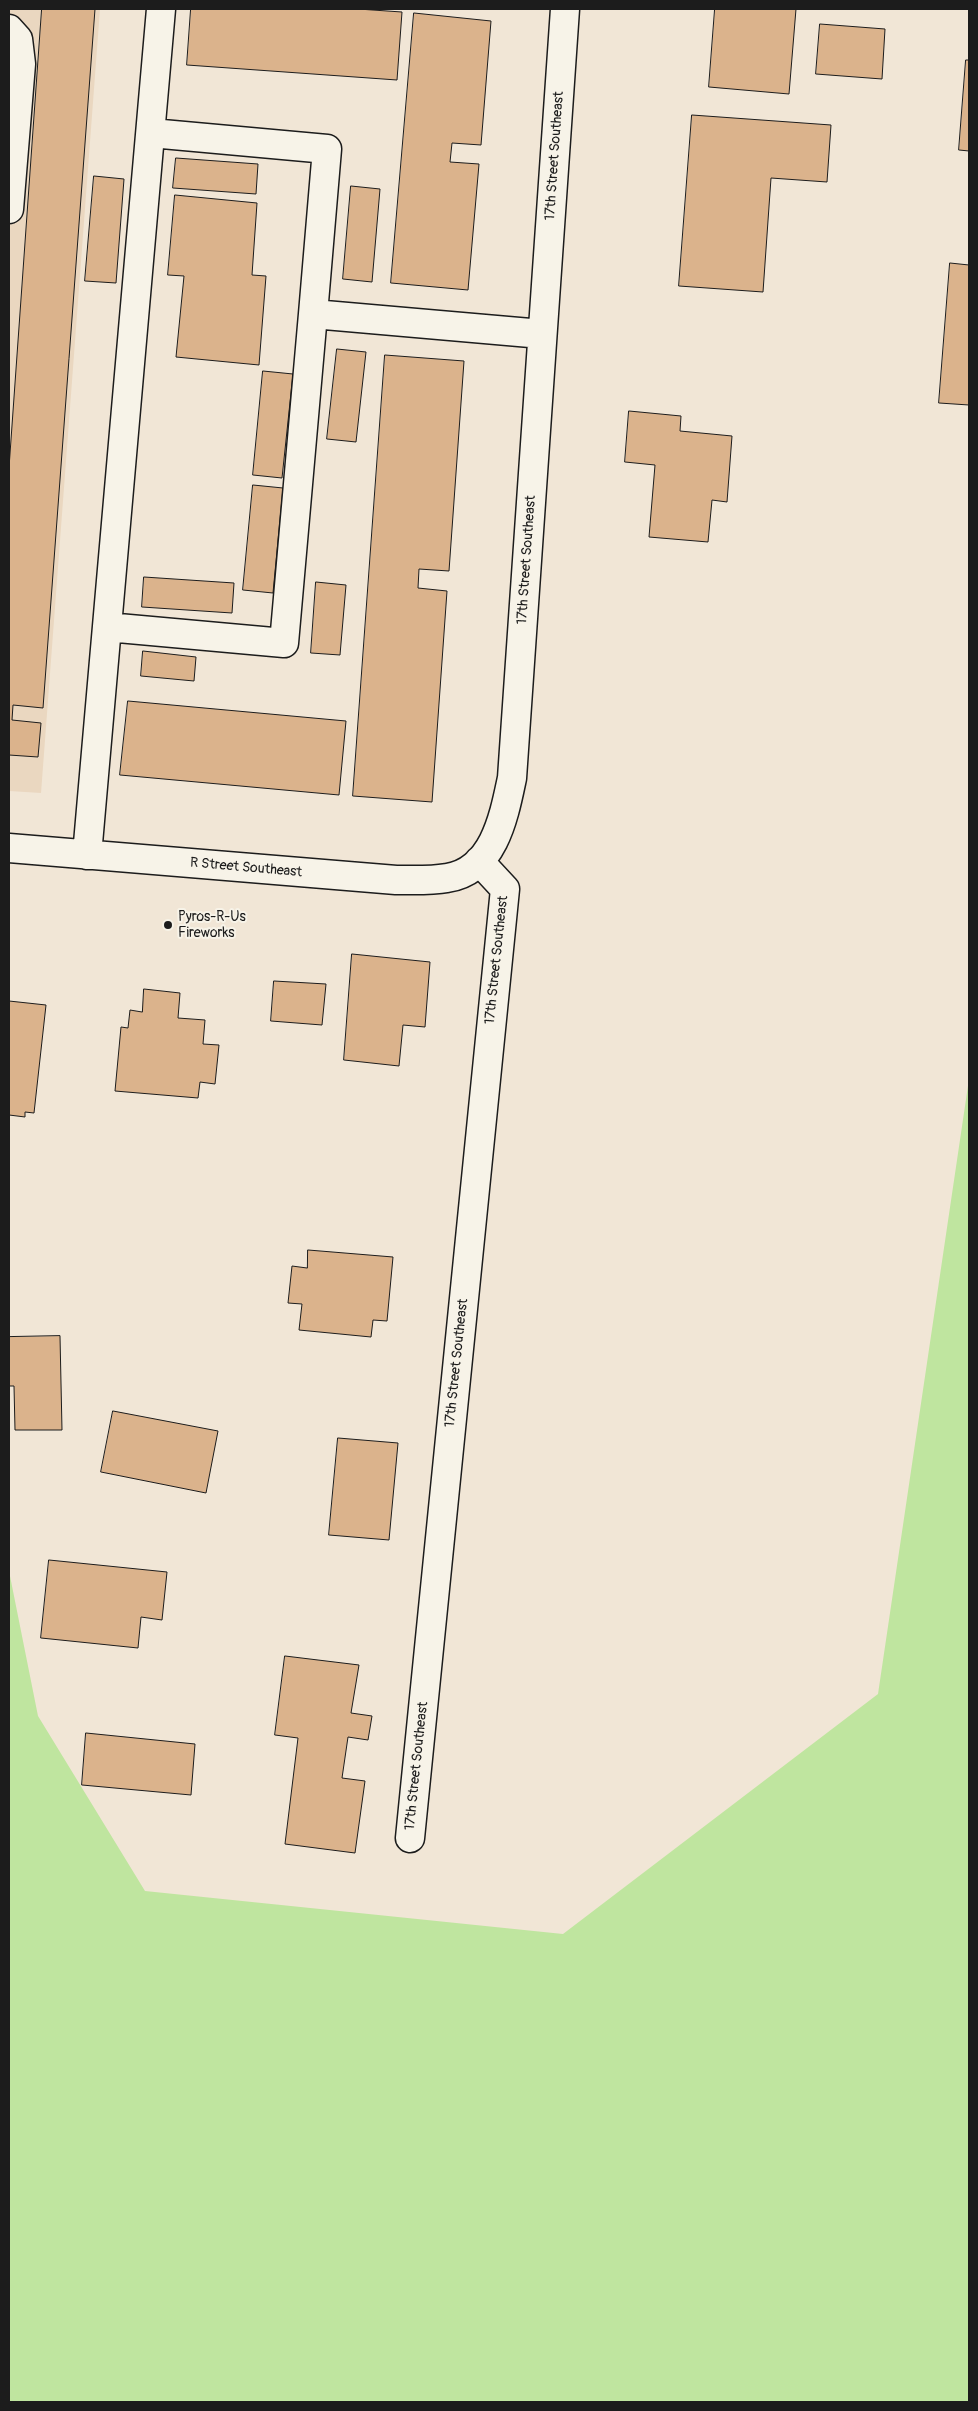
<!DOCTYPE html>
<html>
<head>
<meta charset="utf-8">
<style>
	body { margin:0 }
	#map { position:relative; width:978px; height:2411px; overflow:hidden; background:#f1e6d6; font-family:Pangolin,sans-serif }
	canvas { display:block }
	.frame { position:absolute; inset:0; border:10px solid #1c1c1c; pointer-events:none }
</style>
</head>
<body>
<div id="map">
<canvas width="978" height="2411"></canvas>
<div class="frame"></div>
</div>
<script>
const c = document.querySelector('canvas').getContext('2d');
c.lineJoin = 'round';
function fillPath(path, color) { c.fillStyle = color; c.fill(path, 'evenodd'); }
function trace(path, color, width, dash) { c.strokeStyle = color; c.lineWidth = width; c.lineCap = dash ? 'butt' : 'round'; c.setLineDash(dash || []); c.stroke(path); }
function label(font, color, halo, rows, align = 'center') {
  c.font = font + ' Pangolin,sans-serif'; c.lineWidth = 4; c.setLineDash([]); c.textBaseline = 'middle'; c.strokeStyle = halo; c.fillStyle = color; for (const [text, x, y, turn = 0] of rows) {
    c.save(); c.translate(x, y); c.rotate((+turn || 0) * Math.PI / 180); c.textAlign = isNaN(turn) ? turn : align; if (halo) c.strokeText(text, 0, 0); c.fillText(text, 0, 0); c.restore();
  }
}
fillPath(new Path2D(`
	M9 9H100L41 793 9 791Z`), '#ead7c0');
fillPath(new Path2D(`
	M969 1079V2402H9V1571L38 1716 145 1891 563 1934 878 1694Z`), '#bfe59f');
const building = new Path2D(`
	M42 9H95L43 708 13 705 12 720 41 723 38 757 9 755V468Z
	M191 9H358L402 12 397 80 187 65Z
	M715 9H796L789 94 709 87Z
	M414 13 491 21 481 145 452 143 450 162 479 164 468 290 391 283Z
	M820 24 885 29 882 79 816 74Z
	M966 60H969V151L959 150Z
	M692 115 831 125 827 182 771 178 763 292 679 286Z
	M176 158 258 164 256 194 173 188Z
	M94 176 124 179 116 283 85 281Z
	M351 186 380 189 372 282 343 279Z
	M175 195 257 203 252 275 266 276 259 365 176 357 184 276 168 275Z
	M950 263 969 265V405L939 403Z
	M337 349 366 352 356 442 327 439Z
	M385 355 464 361 449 571 419 569 418 588 447 591 432 802 353 796Z
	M263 371 293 374 282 478 253 475Z
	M629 411 681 416 680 431 732 436 727 502 712 500 708 542 649 537 655 465 625 462Z
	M253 485 283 488 273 593 243 590Z
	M144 577 234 583 232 613 142 607Z
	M316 582 346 585 340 655 311 653Z
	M143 651 196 657 194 681 141 676Z
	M128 701 346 721 339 795 120 775Z
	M352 954 430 962 425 1027 403 1025 399 1066 344 1060Z
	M274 981 326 984 322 1025 271 1021Z
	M144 989 180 993 178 1018 205 1020 203 1044 219 1045 215 1084 200 1082 198 1098 115 1091 121 1027 128 1028 130 1010 142 1012Z
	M9 1001 46 1005 34 1113 25 1112V1117L9 1115Z
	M308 1250 393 1257 387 1321 373 1320 371 1337 299 1330 302 1304 288 1303 292 1266 307 1268Z
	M60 1336 62 1430H15L14 1386H9V1337Z
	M113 1411 218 1431 206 1493 101 1472Z
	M338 1438 398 1443 389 1540 329 1535Z
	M49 1560 167 1572 162 1620 141 1617 138 1648 41 1638Z
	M285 1656 359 1665 351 1713 372 1716 368 1740 348 1737 342 1778 365 1781 355 1853 285 1844 298 1738 275 1735Z
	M86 1733 195 1744 191 1795 82 1785Z`);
fillPath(building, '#dbb38c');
trace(building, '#1c1c1c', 1);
const minor = new Path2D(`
	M9 29 18 39 21 64 9 209
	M151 133 327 149 313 314 542 334
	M107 627 284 643 313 314
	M9 848 396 880C413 880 430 881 447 878 494 871 504 816 512 778L565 9
	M87 855 161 9
	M410 1838 505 889 479 861`);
trace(minor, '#1c1c1c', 31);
trace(minor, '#f7f3e8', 28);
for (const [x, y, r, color] of [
	[168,925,5,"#1c1c1c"]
]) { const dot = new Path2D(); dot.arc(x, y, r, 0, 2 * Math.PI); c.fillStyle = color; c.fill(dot); trace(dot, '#f7f3e8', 2); }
label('14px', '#1c1c1c', '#f7f3e8', [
	["17th Street Southeast",555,156,-86],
	["17th Street Southeast",527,560,-86],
	["R Street Southeast",246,868,5],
	["17th Street Southeast",497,960,-84],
	["17th Street Southeast",457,1363,-84],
	["17th Street Southeast",417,1766,-84]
]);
label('14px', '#1c1c1c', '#f7f3e8', [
	["Pyros-R-Us",178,917],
	["Fireworks",178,933]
], 'left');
</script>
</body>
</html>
